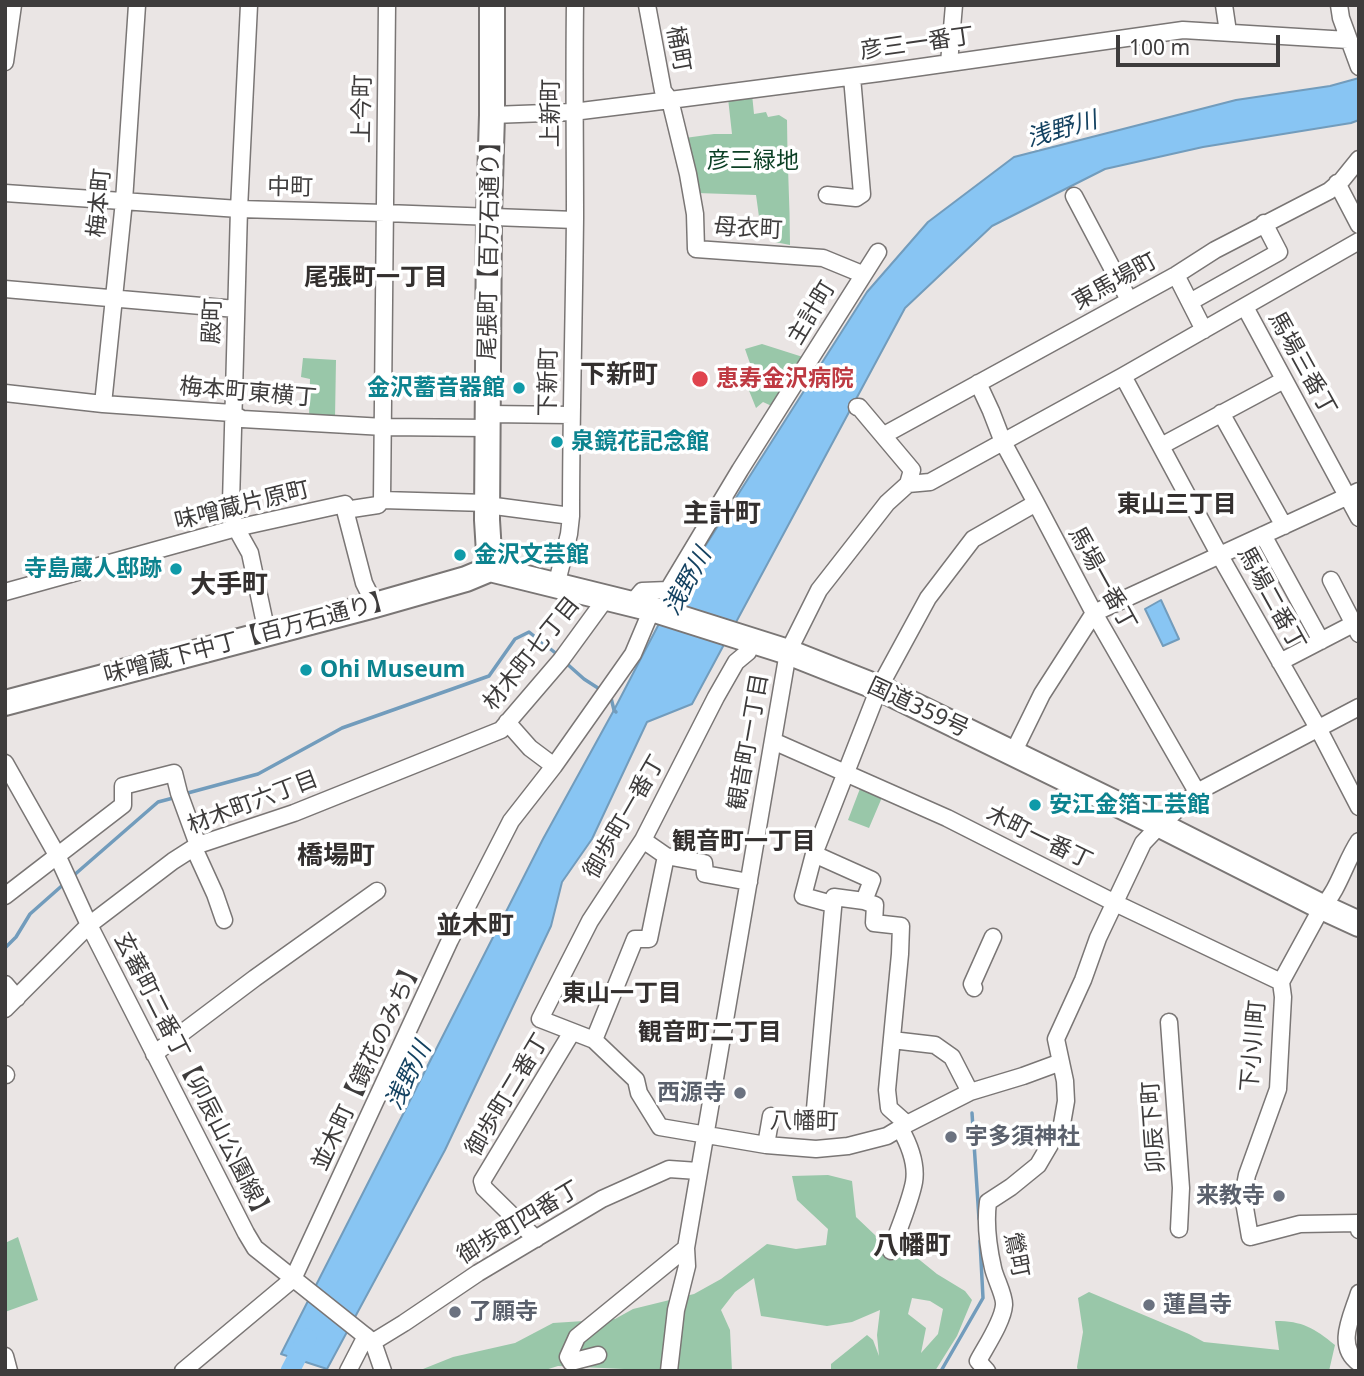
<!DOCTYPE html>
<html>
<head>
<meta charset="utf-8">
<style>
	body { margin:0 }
	#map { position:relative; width:1364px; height:1376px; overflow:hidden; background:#eae5e4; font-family:"Noto Sans",sans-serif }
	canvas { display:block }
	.frame { position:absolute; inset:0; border:7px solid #3e3c3c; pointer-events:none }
	.scale { position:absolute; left:1116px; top:35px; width:164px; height:32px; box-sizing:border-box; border:4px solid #3e3c3c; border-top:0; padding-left:9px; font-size:21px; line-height:24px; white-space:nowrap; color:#3e3c3c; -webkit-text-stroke:5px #fff; paint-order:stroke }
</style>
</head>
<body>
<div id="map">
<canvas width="1364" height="1376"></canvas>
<div class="frame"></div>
<div class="scale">100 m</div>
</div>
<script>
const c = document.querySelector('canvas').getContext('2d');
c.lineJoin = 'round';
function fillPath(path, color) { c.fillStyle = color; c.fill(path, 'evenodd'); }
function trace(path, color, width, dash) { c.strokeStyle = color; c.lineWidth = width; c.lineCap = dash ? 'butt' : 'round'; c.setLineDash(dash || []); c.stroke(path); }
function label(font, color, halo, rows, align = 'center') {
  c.font = font + ' "Noto Sans","Noto Sans JP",sans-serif'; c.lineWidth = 7; c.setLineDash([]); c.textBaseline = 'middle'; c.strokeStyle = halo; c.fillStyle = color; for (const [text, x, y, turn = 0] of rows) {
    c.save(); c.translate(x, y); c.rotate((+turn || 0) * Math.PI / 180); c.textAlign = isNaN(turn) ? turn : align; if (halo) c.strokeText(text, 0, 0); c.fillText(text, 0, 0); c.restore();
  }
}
fillPath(new Path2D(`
	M752 94 754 114 766 112 768 117 779 115 787 120C787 162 790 203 790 245L775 242 774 226 760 224 756 195 697 193 685 138 714 134H732L728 98Z
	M762 344 806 358 776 408 763 402 756 408 744 378 753 372 745 349Z
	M303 358 336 360 335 418H309L310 379 301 377Z
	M861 786 883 795 869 828 848 820Z
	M828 1175 852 1181 856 1217 876 1236 916 1257 937 1274 965 1291 972 1300 957 1336 935 1371H831V1364L867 1335 873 1340 879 1356 877 1335 880 1310 852 1322 827 1326 761 1316 754 1278 735 1292 721 1310 730 1330 732 1371H631L624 1369 558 1366 542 1371H418L453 1357 515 1343 553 1323 615 1319 633 1309 694 1294 721 1279 767 1244 796 1249 826 1245 828 1229 797 1200 792 1176ZM912 1298 930 1301 943 1309 938 1334 921 1353 926 1328 908 1314Z
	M18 1237 38 1300 5 1312V1243Z
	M1089 1292 1189 1334 1204 1342 1279 1350 1275 1321C1303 1321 1314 1328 1335 1345L1329 1371H1078L1077 1367 1083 1332 1078 1298Z`), '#99c7a9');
const water = new Path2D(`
	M1359 78V120L1351 123 1203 147 1105 169 992 226 905 308 692 704 647 722 592 839 562 882 551 926 445 1150 327 1369 281 1354 543 839 614 710 674 595 867 292 928 222 1014 157 1236 100 1330 86Z
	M1161 600 1179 639 1163 646 1145 609Z`);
fillPath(water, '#88c5f3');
trace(water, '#729cbc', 2);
trace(new Path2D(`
	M566 663 584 679 601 690
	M611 698 614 710 616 712
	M184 794 258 774 342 728 489 676 515 639 529 632 558 655
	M73 876 158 802 177 797
	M5 948 16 937 30 914 65 883
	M972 1113 979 1219
	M941 1371 983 1298 980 1241`), '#729cbc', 3.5);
trace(new Path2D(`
	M290 1371 307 1338`), '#88c5f3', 19);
const minor = new Path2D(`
	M249 5 239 209 231 503 232 517 236 528 250 553 267 633
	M647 5 663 91 670 100 688 174 695 214 696 249 823 258 862 274
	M1224 5 1228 32
	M1339 5 1341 18 1359 67
	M5 62 13 5
	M949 63 954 5
	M492 115 573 112 670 100 879 73 1183 30 1348 40
	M1337 183 1359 225
	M5 193 239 209 385 213 575 220
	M827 195 856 198 862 194 852 77
	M1074 196 1129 300
	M1176 275 1204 330
	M5 289 236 309
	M1190 302 1279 252 1264 223
	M1245 307 1359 518
	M1123 376 1220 556 1318 728 1359 807
	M978 383 991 411 1003 442 1036 503 1094 613 1197 792
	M5 393 103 404 232 413 242 419 384 427 488 428
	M103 404 124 201 137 5
	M857 407H859L912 470 908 484
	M1221 413 1284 526
	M488 414 571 415
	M884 435 1176 275 1215 250 1329 191 1342 180 1359 159
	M1161 446 1284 380
	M908 484 930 482 1123 376 1359 241
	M382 500 387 5
	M487 505 571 516
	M345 510 364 583 375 605
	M1263 535 1321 641
	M1331 580 1359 634
	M556 586 569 534 571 516C571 416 574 317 575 218 575 147 574 76 575 5
	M5 592 236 528 345 504V510L378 505 382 500 487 503
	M632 603 642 591 668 590 740 470 878 252
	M753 642 748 652 736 662 716 697 643 840 590 921 540 1019 594 1040 636 1080 639 1093 660 1127 766 1145 816 1149 848 1146 887 1136 907 1124 970 1092 1023 1076 1061 1062
	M1280 662 1359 621
	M507 722 530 748 554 766
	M773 741 947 818 1115 903 1281 982
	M1013 753 1042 694 1094 613 1359 491
	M5 763 57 855 89 925 246 1233 255 1248 373 1342 383 1371
	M643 840 666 856 704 863 705 874 749 882
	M1359 841C1345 862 1339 889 1322 907L1281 982 1283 997 1278 1089 1247 1175 1243 1196 1250 1237 1300 1224 1358 1223 1359 1230
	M194 848 215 894 224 920
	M814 854 872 880 864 901 875 905 874 923 901 926 900 954 887 1090 889 1108 907 1124
	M5 896 123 805V786L174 773 179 793 198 845
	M832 904 803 896 814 854 879 688 928 598 973 539 1036 503
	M5 984 17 998
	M974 988 972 984 993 937
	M5 1009 89 925 173 861 198 845 294 813 501 730 561 660 607 597
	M1169 1022 1181 1188 1179 1229
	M594 1040 635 939H649L666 856
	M892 1040 935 1045 952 1057 970 1092
	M154 1054 255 978 377 891
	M5 1074 6 1075
	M814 1120 834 897 864 901
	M766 1145 771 1116
	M536 1239 484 1188 482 1181 572 1032
	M891 1251C898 1230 910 1203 914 1182 917 1164 909 1144 900 1128
	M1359 1293C1352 1316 1335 1346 1359 1363
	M373 1342 404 1323 478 1273 602 1199 669 1169 698 1171
	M598 1355 571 1362 568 1357 577 1337 686 1248
	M5 1356 9 1371
	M183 1371 293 1279 450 940 511 821 554 766 633 654 652 609
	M348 1371 366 1336
	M669 1371 676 1310 687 1266 686 1248 788 652 819 590 887 503 908 484
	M987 1371 978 1361C986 1346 1003 1321 1004 1305 1005 1296 995 1278 993 1268 988 1246 985 1224 988 1202L1011 1187 1038 1165 1062 1124 1066 1101 1065 1081 1056 1039 1083 980 1098 938 1143 843 1160 825 1197 792 1359 707`);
const highway = new Path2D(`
	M490 569 652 609 788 652 879 688 1160 825 1322 907 1359 924
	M490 569 487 520 489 216 492 115V5
	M5 703 375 605 466 579 490 569`);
trace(minor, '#7a7675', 19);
trace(highway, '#7a7675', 28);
trace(minor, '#fff', 16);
trace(highway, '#fff', 24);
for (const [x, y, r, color] of [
	[700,379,9,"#e0444e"],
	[519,388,7,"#0f9aa8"],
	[557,442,7,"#0f9aa8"],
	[460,555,7,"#0f9aa8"],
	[176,569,7,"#0f9aa8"],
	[306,670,7,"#0f9aa8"],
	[1035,805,7,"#0f9aa8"],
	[740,1093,7,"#6b7280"],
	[951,1137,7,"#6b7280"],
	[1279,1196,7,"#6b7280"],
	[1149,1305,7,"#6b7280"],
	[455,1312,7,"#6b7280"]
]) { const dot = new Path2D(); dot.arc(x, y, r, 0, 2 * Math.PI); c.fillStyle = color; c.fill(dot); trace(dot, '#fff', 2.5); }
label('23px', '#3e3c3c', '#fff', [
	["彦三一番丁",917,44,-8],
	["桶町",678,49,79],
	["上今町",363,109,-89],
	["上新町",551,113,-90],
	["中町",290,188,1],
	["梅本町",100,203,-85],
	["母衣町",748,229,3],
	["尾張町【百万石通り】",490,245,-89],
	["東馬場町",1115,282,-29],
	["主計町",812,313,-59],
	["殿町",213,321,-88],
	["馬場三番丁",1302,364,61],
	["下新町",549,382,-89],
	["梅本町東横丁",248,393,5],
	["味噌蔵片原町",242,506,-14],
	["馬場一番丁",1102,579,61],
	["馬場二番丁",1271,599,61],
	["味噌蔵下中丁【百万石通り】",249,638,-15],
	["材木町七丁目",532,654,-51],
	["国道359号",918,708,25],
	["観音町一丁目",749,742,-80],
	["材木町六丁目",253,803,-21],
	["御歩町一番丁",625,817,-60],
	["木町一番丁",1039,838,26],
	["下小川町",1254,1046,-85],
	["並木町【鏡花のみち】",368,1065,-65],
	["玄蕃町二番丁【卯辰山公園線】",193,1078,63],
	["御歩町二番丁",508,1095,-59],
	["八幡町",804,1122,1],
	["卯辰下町",1154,1127,-94],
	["御歩町四番丁",519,1223,-31],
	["鶯町",1016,1255,78]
]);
label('23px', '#0c4025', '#fff', [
	["彦三緑地",753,161]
]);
label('bold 23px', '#be3a42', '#fff', [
	["恵寿金沢病院",716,379]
], 'left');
label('bold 23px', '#0d838f', '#fff', [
	["金沢蓄音器館",505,388,"right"],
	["泉鏡花記念館",571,442],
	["金沢文芸館",474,555],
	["寺島蔵人邸跡",162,569,"right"],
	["Ohi Museum",320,670],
	["安江金箔工芸館",1049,805]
], 'left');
label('bold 23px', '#5b616d', '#fff', [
	["西源寺",726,1093,"right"],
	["宇多須神社",965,1137],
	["来教寺",1265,1196,"right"],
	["蓮昌寺",1163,1305],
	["了願寺",469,1312]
], 'left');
label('italic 24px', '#144261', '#fff', [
	["浅野川",1062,130,-16],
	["浅野川",688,582,-61],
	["浅野川",409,1076,-64]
]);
label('bold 24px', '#34302f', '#fff', [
	["尾張町一丁目",376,278],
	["東山三丁目",1177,505],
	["観音町一丁目",744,842],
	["東山一丁目",622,994],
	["観音町二丁目",710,1033]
]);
label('bold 26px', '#34302f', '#fff', [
	["下新町",619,376],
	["主計町",722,515],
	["大手町",229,586],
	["橋場町",336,857],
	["並木町",475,927],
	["八幡町",912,1247]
]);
</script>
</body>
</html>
